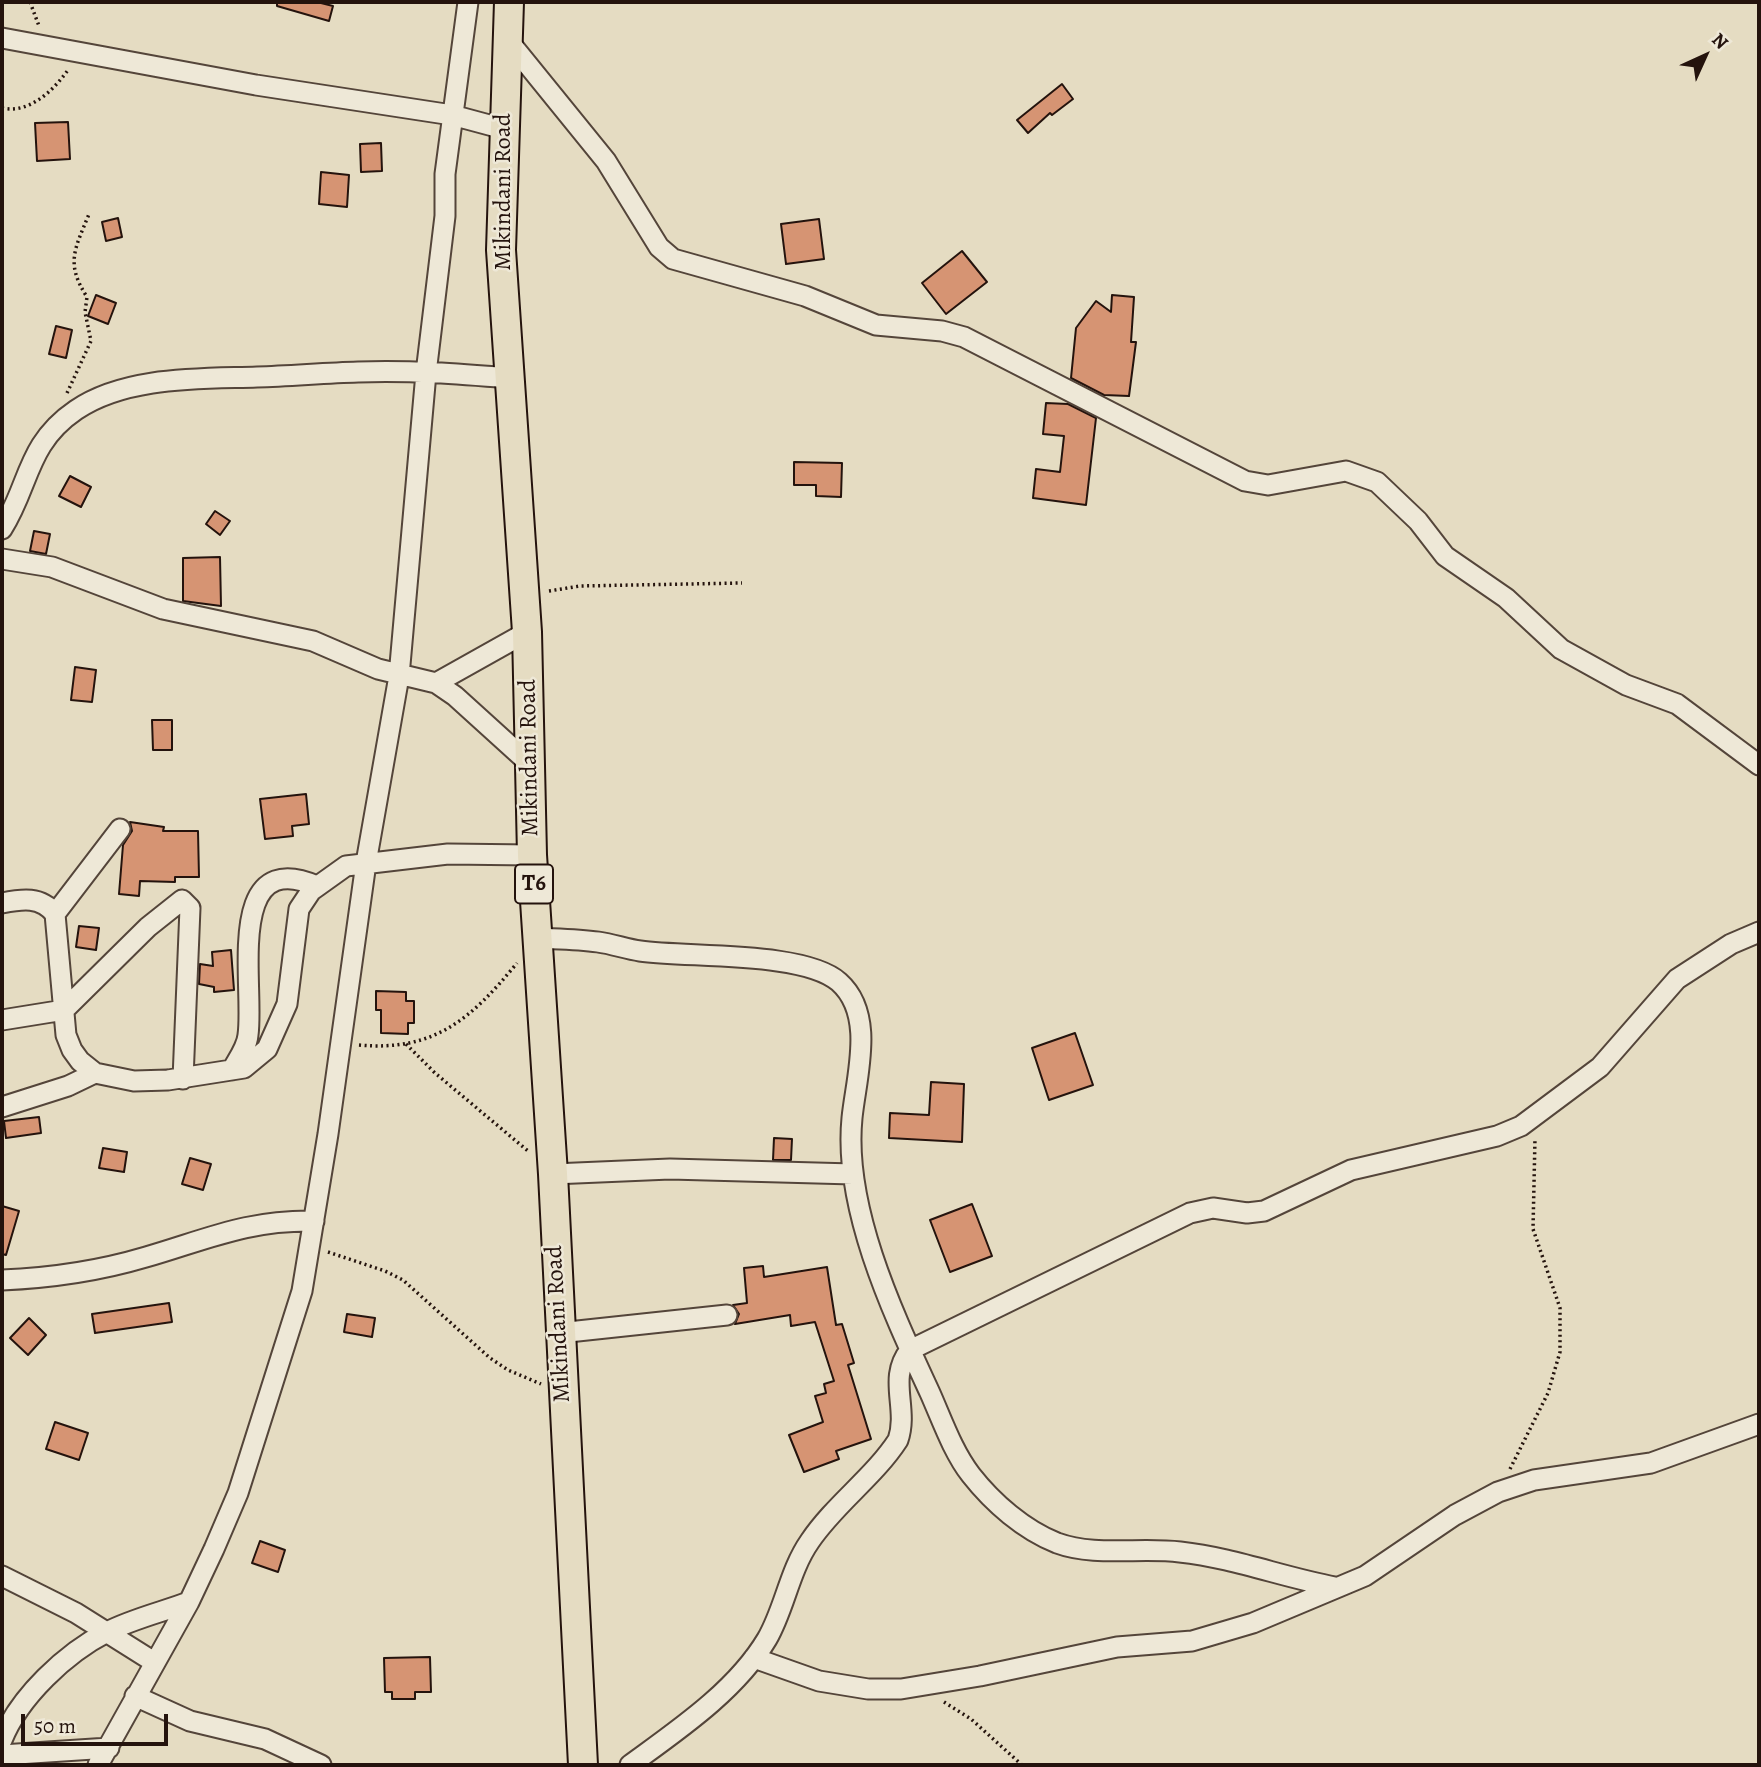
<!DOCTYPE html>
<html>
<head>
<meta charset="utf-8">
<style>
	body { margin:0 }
	#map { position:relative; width:1761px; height:1767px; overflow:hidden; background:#e5dcc2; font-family:Alegreya,serif }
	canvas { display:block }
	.frame { position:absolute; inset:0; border:4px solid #24130d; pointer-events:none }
	.north { position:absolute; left:1670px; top:21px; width:70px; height:70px; -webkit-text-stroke:5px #eee8d7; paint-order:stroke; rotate:45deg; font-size:19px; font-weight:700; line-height:28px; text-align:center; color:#24130d }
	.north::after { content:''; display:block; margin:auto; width:24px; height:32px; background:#24130d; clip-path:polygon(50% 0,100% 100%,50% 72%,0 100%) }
	.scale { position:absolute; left:21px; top:1714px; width:147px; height:32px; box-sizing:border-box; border:4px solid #24130d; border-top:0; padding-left:9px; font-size:21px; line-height:24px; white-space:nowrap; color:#24130d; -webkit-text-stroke:5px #eee8d7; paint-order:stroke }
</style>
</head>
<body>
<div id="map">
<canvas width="1761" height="1767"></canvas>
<div class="frame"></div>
<div class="north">N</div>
<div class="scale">50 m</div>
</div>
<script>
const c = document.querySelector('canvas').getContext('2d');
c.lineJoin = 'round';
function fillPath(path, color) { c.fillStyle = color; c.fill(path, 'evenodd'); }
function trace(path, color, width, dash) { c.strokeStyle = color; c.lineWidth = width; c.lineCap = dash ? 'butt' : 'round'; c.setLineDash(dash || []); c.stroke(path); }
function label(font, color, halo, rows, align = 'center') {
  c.font = font + ' Alegreya,serif'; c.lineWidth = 5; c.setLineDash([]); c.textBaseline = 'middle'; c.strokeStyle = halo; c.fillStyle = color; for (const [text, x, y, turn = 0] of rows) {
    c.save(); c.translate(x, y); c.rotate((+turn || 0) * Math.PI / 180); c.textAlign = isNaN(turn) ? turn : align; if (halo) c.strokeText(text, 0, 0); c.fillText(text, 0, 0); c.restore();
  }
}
const building = new Path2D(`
	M277 2H317L333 6 329 21 277 6Z
	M1062 84 1073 99 1052 115 1050 113 1028 133 1017 120Z
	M68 122 70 159 37 161 35 123Z
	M381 143 382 171 361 172 360 144Z
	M321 172 349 175 347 207 319 204Z
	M118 218 122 237 106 241 102 222Z
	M819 219 824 259 786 264 781 224Z
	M962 251 987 282 946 314 922 283Z
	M96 295 116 303 108 324 88 316Z
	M1112 295 1134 297 1131 342H1136L1129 396 1104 395 1071 378 1076 328 1096 301 1111 312Z
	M56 326 72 330 66 358 49 354Z
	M1046 403 1068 404 1096 418 1086 505 1033 498 1036 469 1060 472 1064 436 1043 434Z
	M794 462 842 463 841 497 816 496V485H794Z
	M70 476 91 487 81 507 59 496Z
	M215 511 230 521 220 535 206 524Z
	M34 531 50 534 46 554 30 551Z
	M220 557 221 606 183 601V558Z
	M75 667 96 670 92 702 71 700Z
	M152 720H172V750H153Z
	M306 794 309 824 292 826 293 836 265 839 260 799Z
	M130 822 164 827 163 831H198L199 877H175V882L140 881 139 896 119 894 123 845 132 831Z
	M79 926 99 928 96 950 76 947Z
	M231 950 234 990 214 992V987L199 984 200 964 213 966 212 952Z
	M376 991 406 992V1001H414V1023H408V1034L381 1033V1010H376Z
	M1075 1033 1093 1085 1049 1100 1032 1048Z
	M931 1082 964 1084 962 1142 889 1138 890 1113 929 1115Z
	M39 1117 41 1133 6 1138 4 1121Z
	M774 1138 792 1139 791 1160H773Z
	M103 1148 127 1152 124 1172 99 1168Z
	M190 1158 211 1164 203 1190 182 1184Z
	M972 1204 992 1256 950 1272 930 1220Z
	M2 1206 19 1211 6 1255 2 1254Z
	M763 1266 764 1277 827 1267 836 1325 842 1324 854 1363 848 1365 871 1439 836 1451 839 1459 804 1472 789 1435 823 1422 815 1396 826 1393 824 1384 834 1381 815 1322 791 1326 790 1315 735 1324 739 1314 733 1305 747 1303 744 1268Z
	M169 1303 172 1322 95 1333 92 1314Z
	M347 1314 375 1318 372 1337 344 1332Z
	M29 1318 46 1335 28 1355 10 1338Z
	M55 1422 88 1433 79 1460 46 1449Z
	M260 1541 285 1550 278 1572 252 1563Z
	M430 1657 431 1692H415V1699H392V1692H385L384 1658Z`);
fillPath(building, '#d69473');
trace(building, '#24130d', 2);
const minor = new Path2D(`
	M2 38 256 85 452 115 504 129
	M507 39 606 161 659 247 673 259 805 296 876 325 942 331 964 337 1245 481 1268 485 1346 471 1377 482 1418 521 1445 556 1506 598 1561 649 1626 685 1677 704 1759 765
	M2 529C30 485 26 444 76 410 126 376 200 379 257 377 291 376 324 373 358 372 409 370 460 374 511 378
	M2 559 52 567 163 609 313 641 378 669 436 683 455 696 530 764
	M436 683 527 632
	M2 903C22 899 41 896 55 914L66 1035 72 1050 80 1061 95 1073 134 1081 168 1080 244 1068 267 1049 287 1004 299 909 311 891 346 866 448 854 532 855
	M55 914 120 829
	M537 938C557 939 578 939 598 942 613 944 626 949 640 951 688 958 804 951 839 982 876 1015 856 1077 852 1118 843 1208 893 1313 930 1393 942 1420 953 1452 971 1475 993 1503 1024 1530 1057 1543 1095 1557 1140 1547 1180 1552 1234 1558 1282 1577 1335 1587
	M2 1020 64 1010 148 927 182 900 190 908 183 1079
	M232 1070C238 1059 247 1047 248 1035 255 987 223 845 317 886
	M2 1107 68 1086 95 1073
	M553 1174 670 1169 853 1174
	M2 1280C50 1278 99 1271 146 1257 208 1239 247 1220 314 1221
	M559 1333 727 1315
	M2 1576 76 1613 154 1662
	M754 1658 819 1681 868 1689H901L980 1676 1117 1647 1192 1641 1253 1623 1365 1576 1455 1515 1498 1492 1534 1480 1651 1463 1759 1424
	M135 1696 190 1721 265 1739 321 1765
	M2 1740C19 1697 66 1653 107 1632 132 1619 162 1612 189 1602
	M2 1755 109 1748
	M98 1765 189 1602 214 1549 238 1493 302 1291 328 1134 366 863 399 676 426 373 445 216V174L468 2
	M630 1765C678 1730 736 1691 767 1639 785 1608 789 1571 810 1541 835 1504 874 1477 898 1440 909 1408 887 1378 910 1350L1190 1213 1213 1208 1247 1213 1264 1211 1351 1170 1497 1136 1521 1126 1600 1067 1677 979 1731 944 1759 932`);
const highway = new Path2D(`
	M509 2 501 250 527 632 532 855 553 1174 583 1765`);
trace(minor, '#54453a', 23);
trace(highway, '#24130d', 32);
trace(new Path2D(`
	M30 2 39 26
	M2 108C29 114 53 91 68 70
	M67 393 91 341 85 312 87 297C65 263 75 249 89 214
	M549 591 580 586 742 583
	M406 1044 435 1073 528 1151
	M359 1045C435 1052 472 1018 517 963
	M328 1252 385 1271 403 1280 490 1358 508 1370 541 1384
	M1510 1469 1548 1393 1560 1352V1308L1533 1229 1535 1138
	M944 1702 971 1719 1022 1765`), '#24130d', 3.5, [2, 3.5]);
trace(minor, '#eee8d7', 19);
trace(highway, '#e5dcc2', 28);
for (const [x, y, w] of [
	[534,884,38]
]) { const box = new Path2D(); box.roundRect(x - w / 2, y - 19.5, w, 39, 5); c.fillStyle = '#eee8d7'; c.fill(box); trace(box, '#24130d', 2); }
label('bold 23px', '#24130d', null, [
	["T6",534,884]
]);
label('24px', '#24130d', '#eee8d7', [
	["Mikindani Road",504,192,-90],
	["Mikindani Road",530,758,-91],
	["Mikindani Road",559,1324,-93]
]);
</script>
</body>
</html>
